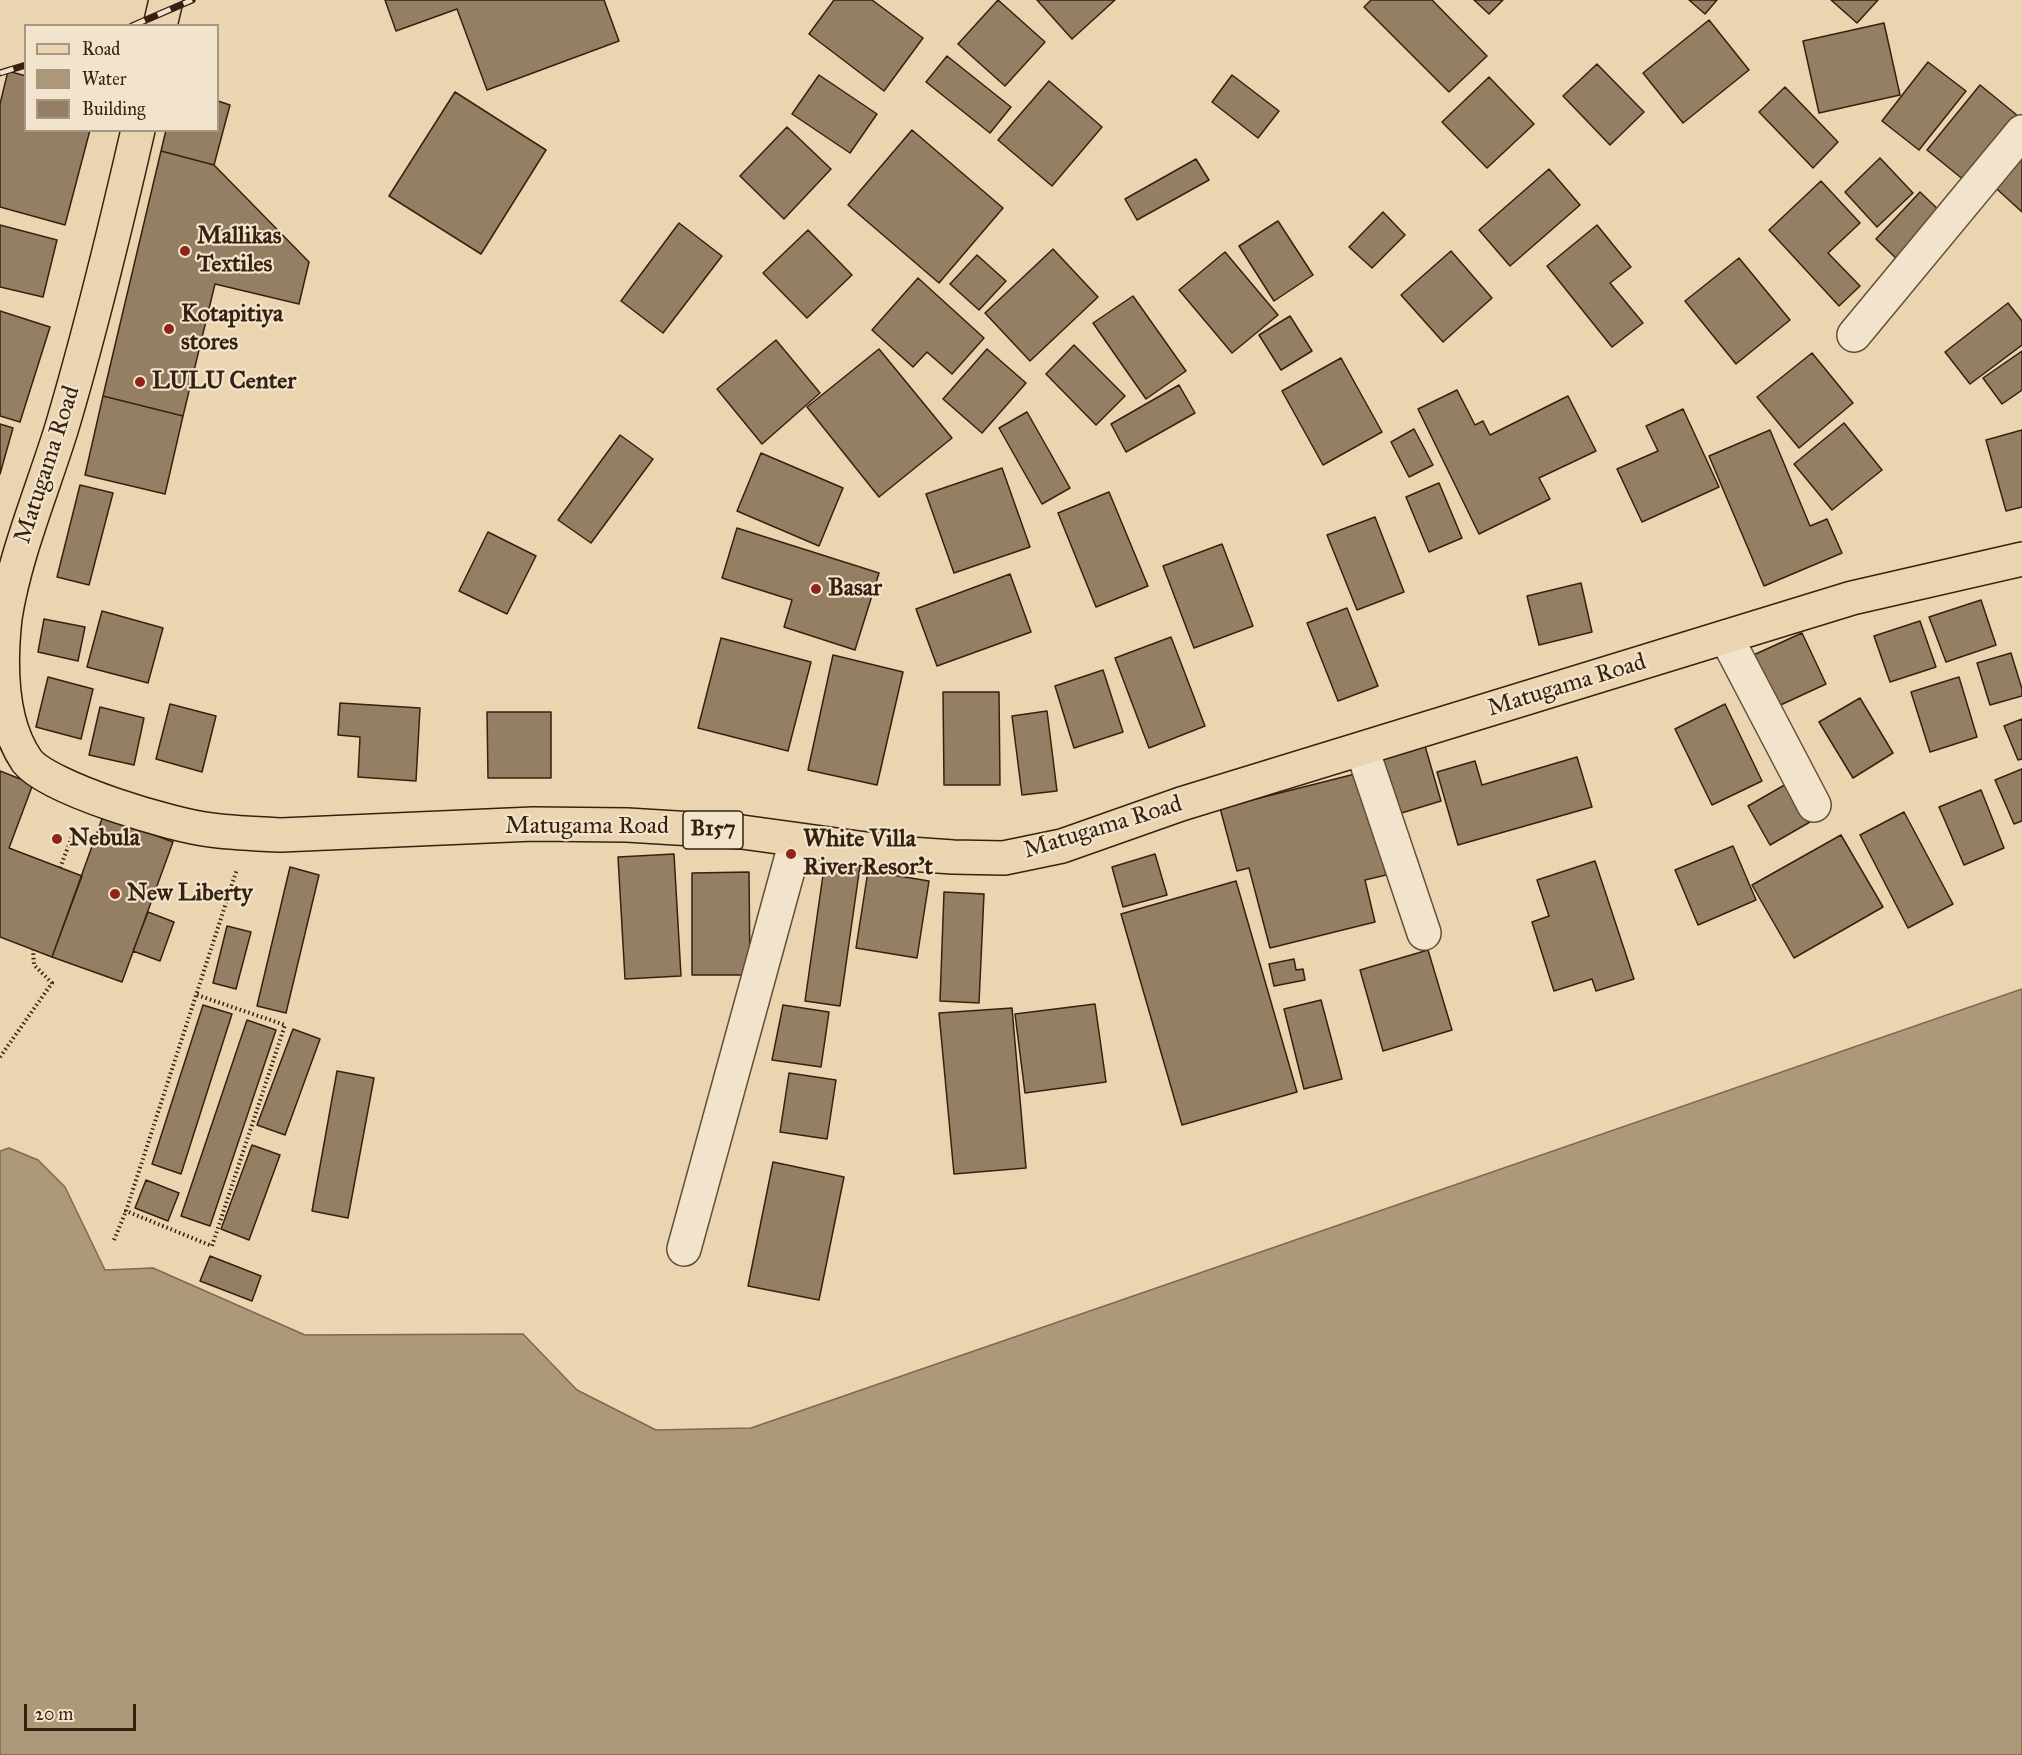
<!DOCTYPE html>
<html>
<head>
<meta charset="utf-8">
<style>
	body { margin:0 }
	#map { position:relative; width:2022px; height:1755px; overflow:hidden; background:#ebd5b1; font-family:"IM FELL Great Primer",serif }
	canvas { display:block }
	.legend { position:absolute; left:24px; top:24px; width:195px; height:108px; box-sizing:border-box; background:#f2e4cc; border:2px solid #a79681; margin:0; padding:8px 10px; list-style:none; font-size:18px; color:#362110 }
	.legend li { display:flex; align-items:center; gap:12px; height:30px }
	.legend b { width:30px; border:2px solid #a79681 }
	.scale { position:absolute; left:24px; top:1704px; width:112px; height:27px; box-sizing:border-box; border:3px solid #362110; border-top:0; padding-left:8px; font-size:18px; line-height:21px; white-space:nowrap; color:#362110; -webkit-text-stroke:4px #f2e4cc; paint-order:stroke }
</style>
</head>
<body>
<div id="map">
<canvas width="2022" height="1755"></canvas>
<ul class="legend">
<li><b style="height:8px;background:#ebd5b1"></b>Road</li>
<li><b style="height:16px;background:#ad987a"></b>Water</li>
<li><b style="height:16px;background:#947f64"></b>Building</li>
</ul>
<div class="scale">20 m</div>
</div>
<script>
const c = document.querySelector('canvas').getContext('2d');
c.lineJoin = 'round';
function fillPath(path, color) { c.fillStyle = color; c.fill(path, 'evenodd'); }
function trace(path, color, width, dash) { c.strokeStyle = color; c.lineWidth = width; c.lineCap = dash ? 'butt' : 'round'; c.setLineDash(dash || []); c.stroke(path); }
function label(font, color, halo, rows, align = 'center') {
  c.font = font + ' "IM FELL Great Primer",serif'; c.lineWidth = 4.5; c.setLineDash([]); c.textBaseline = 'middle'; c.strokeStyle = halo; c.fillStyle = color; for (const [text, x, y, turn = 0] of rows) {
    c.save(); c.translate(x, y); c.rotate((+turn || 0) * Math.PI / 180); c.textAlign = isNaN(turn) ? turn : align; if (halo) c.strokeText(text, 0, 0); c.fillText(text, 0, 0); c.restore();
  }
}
const water = new Path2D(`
	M2022 989V1755H0V1151L9 1148 38 1160 65 1187 105 1270 153 1268 305 1335 523 1334 577 1390 656 1430 751 1428Z`);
fillPath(water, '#ad987a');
trace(water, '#7d6850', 1.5);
const building = new Path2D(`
	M385 0H604L619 41 487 90 457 9 396 31Z
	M834 0H872L923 38 884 91 809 34Z
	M998 0 1045 42 1005 86 958 44Z
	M1037 0H1115L1072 39Z
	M1371 0H1432L1487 56 1449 92 1364 7Z
	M1474 0H1503L1489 14Z
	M1689 0H1717L1705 14Z
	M1831 0H1878L1857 23Z
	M1709 20 1749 70 1683 123 1643 73Z
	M1884 23 1900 95 1819 113 1803 41Z
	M947 56 1011 107 990 133 926 82Z
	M1928 62 1966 91 1919 150 1882 121Z
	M1597 64 1644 112 1610 145 1563 96Z
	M8 71 26 76V130H90L65 225 0 207V104Z
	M819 75 877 114 850 153 792 114Z
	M1232 75 1279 111 1258 138 1212 102Z
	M1489 77 1534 124 1487 168 1442 122Z
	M1049 81 1102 127 1052 186 998 140Z
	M1980 85 2018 116 1965 181 1927 150Z
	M1785 87 1838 142 1813 168 1759 112Z
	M455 92 546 150 481 254 389 196Z
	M218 101 230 105 214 165 161 151 166 130H218Z
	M787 127 831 169 784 219 740 176Z
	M912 130 1003 208 939 283 848 205Z
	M2022 143V212L1988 181Z
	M161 151 214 165 309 262 299 304 215 284 183 416 103 396Z
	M1880 158 1913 193 1877 227 1845 192Z
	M1196 159 1209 180 1137 220 1125 199Z
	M1549 169 1580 205 1510 266 1479 230Z
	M1821 181 1860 223 1828 253 1860 286 1839 306 1769 230Z
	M1920 192 1943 214 1899 261 1876 239Z
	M1383 212 1405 235 1372 268 1349 247Z
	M1278 221 1313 275 1274 301 1239 246Z
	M679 223 722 256 663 333 621 301Z
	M0 225 57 240 43 297 0 287Z
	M1597 225 1631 267 1610 283 1643 323 1612 347 1547 266Z
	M808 230 852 275 807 318 763 273Z
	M1053 249 1098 297 1030 361 985 313Z
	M1451 251 1492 298 1443 342 1401 295Z
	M1225 252 1278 315 1232 353 1179 290Z
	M977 255 1006 281 979 310 950 284Z
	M1739 258 1790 320 1736 364 1685 301Z
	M918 278 984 338 952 374 927 352 913 367 872 330Z
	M1133 296 1186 371 1146 399 1093 323Z
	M2008 303 2022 321V345L1970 384 1945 352Z
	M0 311 50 327 20 422 0 416Z
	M1290 316 1312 351 1281 370 1259 335Z
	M776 340 820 393 762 444 717 389Z
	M1074 345 1125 396 1096 425 1046 374Z
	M879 349 952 438 879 497 807 407Z
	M987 349 1026 383 982 433 943 399Z
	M2022 351V390L2002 404 1983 378Z
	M1812 353 1853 403 1799 448 1757 397Z
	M1341 358 1382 432 1323 465 1282 391Z
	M1179 385 1195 413 1126 452 1111 424Z
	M1457 390 1475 425 1483 421 1490 435 1568 396 1596 451 1539 478 1550 499 1479 534 1418 409Z
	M103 396 183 416 165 494 85 475Z
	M1683 409 1719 487 1642 522 1617 469 1658 451 1646 426Z
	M1027 412 1070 488 1042 504 999 428Z
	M1844 423 1882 470 1832 510 1794 464Z
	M0 424 13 428 0 474Z
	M1414 429 1433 465 1409 477 1391 442Z
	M1770 430 1810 526 1827 519 1842 553 1764 586 1709 456Z
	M2022 430V507L2006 511 1986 440Z
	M620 435 653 459 591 543 558 520Z
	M761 453 843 488 819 546 737 511Z
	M1002 468 1030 547 954 573 926 494Z
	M1439 483 1462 538 1429 552 1406 497Z
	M80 485 113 493 89 585 57 577Z
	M1109 492 1148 586 1096 607 1058 513Z
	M1375 517 1404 592 1357 610 1327 535Z
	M737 528 879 573 855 650 784 627 792 600 722 578Z
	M488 532 536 556 507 614 459 591Z
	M1222 544 1253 626 1194 648 1163 566Z
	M1010 574 1031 632 937 666 916 609Z
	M1581 583 1592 632 1539 645 1527 596Z
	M1981 600 1996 645 1946 662 1929 617Z
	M1347 608 1378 686 1338 701 1307 623Z
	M102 611 163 628 148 683 87 667Z
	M44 619 85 627 78 661 38 652Z
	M1920 621 1936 667 1890 682 1874 636Z
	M1802 633 1826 684 1774 708 1749 657Z
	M1171 637 1205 726 1149 748 1115 658Z
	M721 638 811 662 788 751 698 728Z
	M2011 653 2022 689V696L1990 705 1977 663Z
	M833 655 903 672 877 785 808 770Z
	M1103 670 1123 732 1074 748 1055 686Z
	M48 677 93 689 81 739 36 727Z
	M1959 677 1977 737 1930 752 1911 692Z
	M943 692H999L1000 785H944Z
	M1860 698 1893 753 1853 778 1819 722Z
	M340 703 420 708 416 781 358 777 360 737 338 735Z
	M170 704 216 716 202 772 156 759Z
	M1725 704 1762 781 1712 805 1675 729Z
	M100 707 144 718 134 765 89 755Z
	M1047 711 1057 791 1022 795 1012 716Z
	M487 712H551V778H488Z
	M2022 719V759L2018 760 2004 726Z
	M1425 746 1441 801 1395 815 1379 759Z
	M1577 757 1592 807 1458 845 1437 772 1475 761 1482 785Z
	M2022 769V821L2014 824 1995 780Z
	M0 771 33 784 9 848 82 876 52 957 0 937Z
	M1359 773 1386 875 1365 880 1375 922 1270 948 1249 868 1237 871 1220 808Z
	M1788 783 1810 822 1770 845 1748 806Z
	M1981 790 2004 848 1964 865 1939 807Z
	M1904 812 1953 904 1908 928 1860 835Z
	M103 816 173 842 122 982 52 957Z
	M1841 835 1883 907 1794 958 1752 885Z
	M1733 846 1756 900 1698 925 1675 870Z
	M674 854 681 976 625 979 618 857Z
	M1155 854 1167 895 1123 907 1112 867Z
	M825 861 860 866 840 1006 805 1001Z
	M1595 861 1634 979 1596 991 1592 979 1554 991 1532 922 1549 916 1537 880Z
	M290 867 319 875 286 1013 257 1006Z
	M868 871 929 881 917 958 856 948Z
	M749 872 750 975H692V873Z
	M1236 881 1297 1092 1182 1125 1121 914Z
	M944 892 984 894 979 1003 940 1001Z
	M148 912 174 922 160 961 133 951Z
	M227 926 251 932 236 989 213 983Z
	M1428 950 1452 1030 1383 1051 1360 970Z
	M1294 959 1296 970 1303 969 1305 980 1274 986 1269 964Z
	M1321 1000 1342 1079 1304 1089 1284 1009Z
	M1095 1004 1106 1082 1025 1093 1015 1014Z
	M203 1005 232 1014 181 1174 152 1164Z
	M783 1005 829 1012 821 1067 772 1060Z
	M1012 1008 1026 1168 954 1174 939 1013Z
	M247 1020 276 1030 210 1226 181 1216Z
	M293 1029 320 1039 285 1135 257 1125Z
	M337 1071 374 1078 348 1218 312 1211Z
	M789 1073 836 1080 827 1139 780 1132Z
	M252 1145 280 1155 249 1240 221 1229Z
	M773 1162 844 1177 819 1300 748 1286Z
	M146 1180 179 1193 168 1221 135 1208Z
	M210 1256 261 1276 252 1301 200 1281Z`);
fillPath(building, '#947f64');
trace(building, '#362110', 1.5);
const minor = new Path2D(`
	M1854 335 2022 132
	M1726 637 1814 805
	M1362 749 1424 933
	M684 1249 796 841`);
const major = new Path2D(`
	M160 26 166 0
	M138 130C115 230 91 329 62 427 43 489 15 554 5 618 0 664 0 722 27 761 49 789 174 826 211 830 234 833 258 834 281 835L533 824 627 825 742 832 895 853 953 857 1004 858 1062 846 1181 804 1852 598 2022 559`);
trace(minor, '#634e38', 36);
trace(major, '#362110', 36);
trace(new Path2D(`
	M60 868 75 829
	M197 995 285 1025 212 1246 126 1211 237 869
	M0 1057 52 983 34 965 33 950
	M114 1240 126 1211`), '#362110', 4, [1.5, 3]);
trace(minor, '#f2e4cc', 33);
trace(major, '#ebd5b1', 33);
const rail = new Path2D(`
	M132 26 192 0
	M0 73 26 65`);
trace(rail, '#362110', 7);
trace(rail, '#f2e4cc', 4.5, [14]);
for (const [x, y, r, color] of [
	[185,251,6,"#8f2418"],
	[169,329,6,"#8f2418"],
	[140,382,6,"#8f2418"],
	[816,589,6,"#8f2418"],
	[57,839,6,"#8f2418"],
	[791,854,6,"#8f2418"],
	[115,894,6,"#8f2418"]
]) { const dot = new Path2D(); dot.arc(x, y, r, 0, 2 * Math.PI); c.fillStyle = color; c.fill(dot); trace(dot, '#f2e4cc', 2); }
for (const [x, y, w] of [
	[713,830,60]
]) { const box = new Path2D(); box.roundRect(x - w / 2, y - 19, w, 38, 4.5); c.fillStyle = '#f2e4cc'; c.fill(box); trace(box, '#362110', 1.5); }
label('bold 22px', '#362110', null, [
	["B157",713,830]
]);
label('bold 24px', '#362110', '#f2e4cc', [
	["Mallikas",197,237],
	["Textiles",197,265],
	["Kotapitiya",181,315],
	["stores",181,343],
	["LULU Center",152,382],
	["Basar",828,589],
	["Nebula",69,839],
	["White Villa",803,840],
	["River Resor't",803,868],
	["New Liberty",127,894]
], 'left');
label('24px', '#362110', '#f2e4cc', [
	["Matugama Road",48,465,-72],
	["Matugama Road",1567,686,-17],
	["Matugama Road",587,827],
	["Matugama Road",1103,828,-17]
]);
</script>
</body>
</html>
